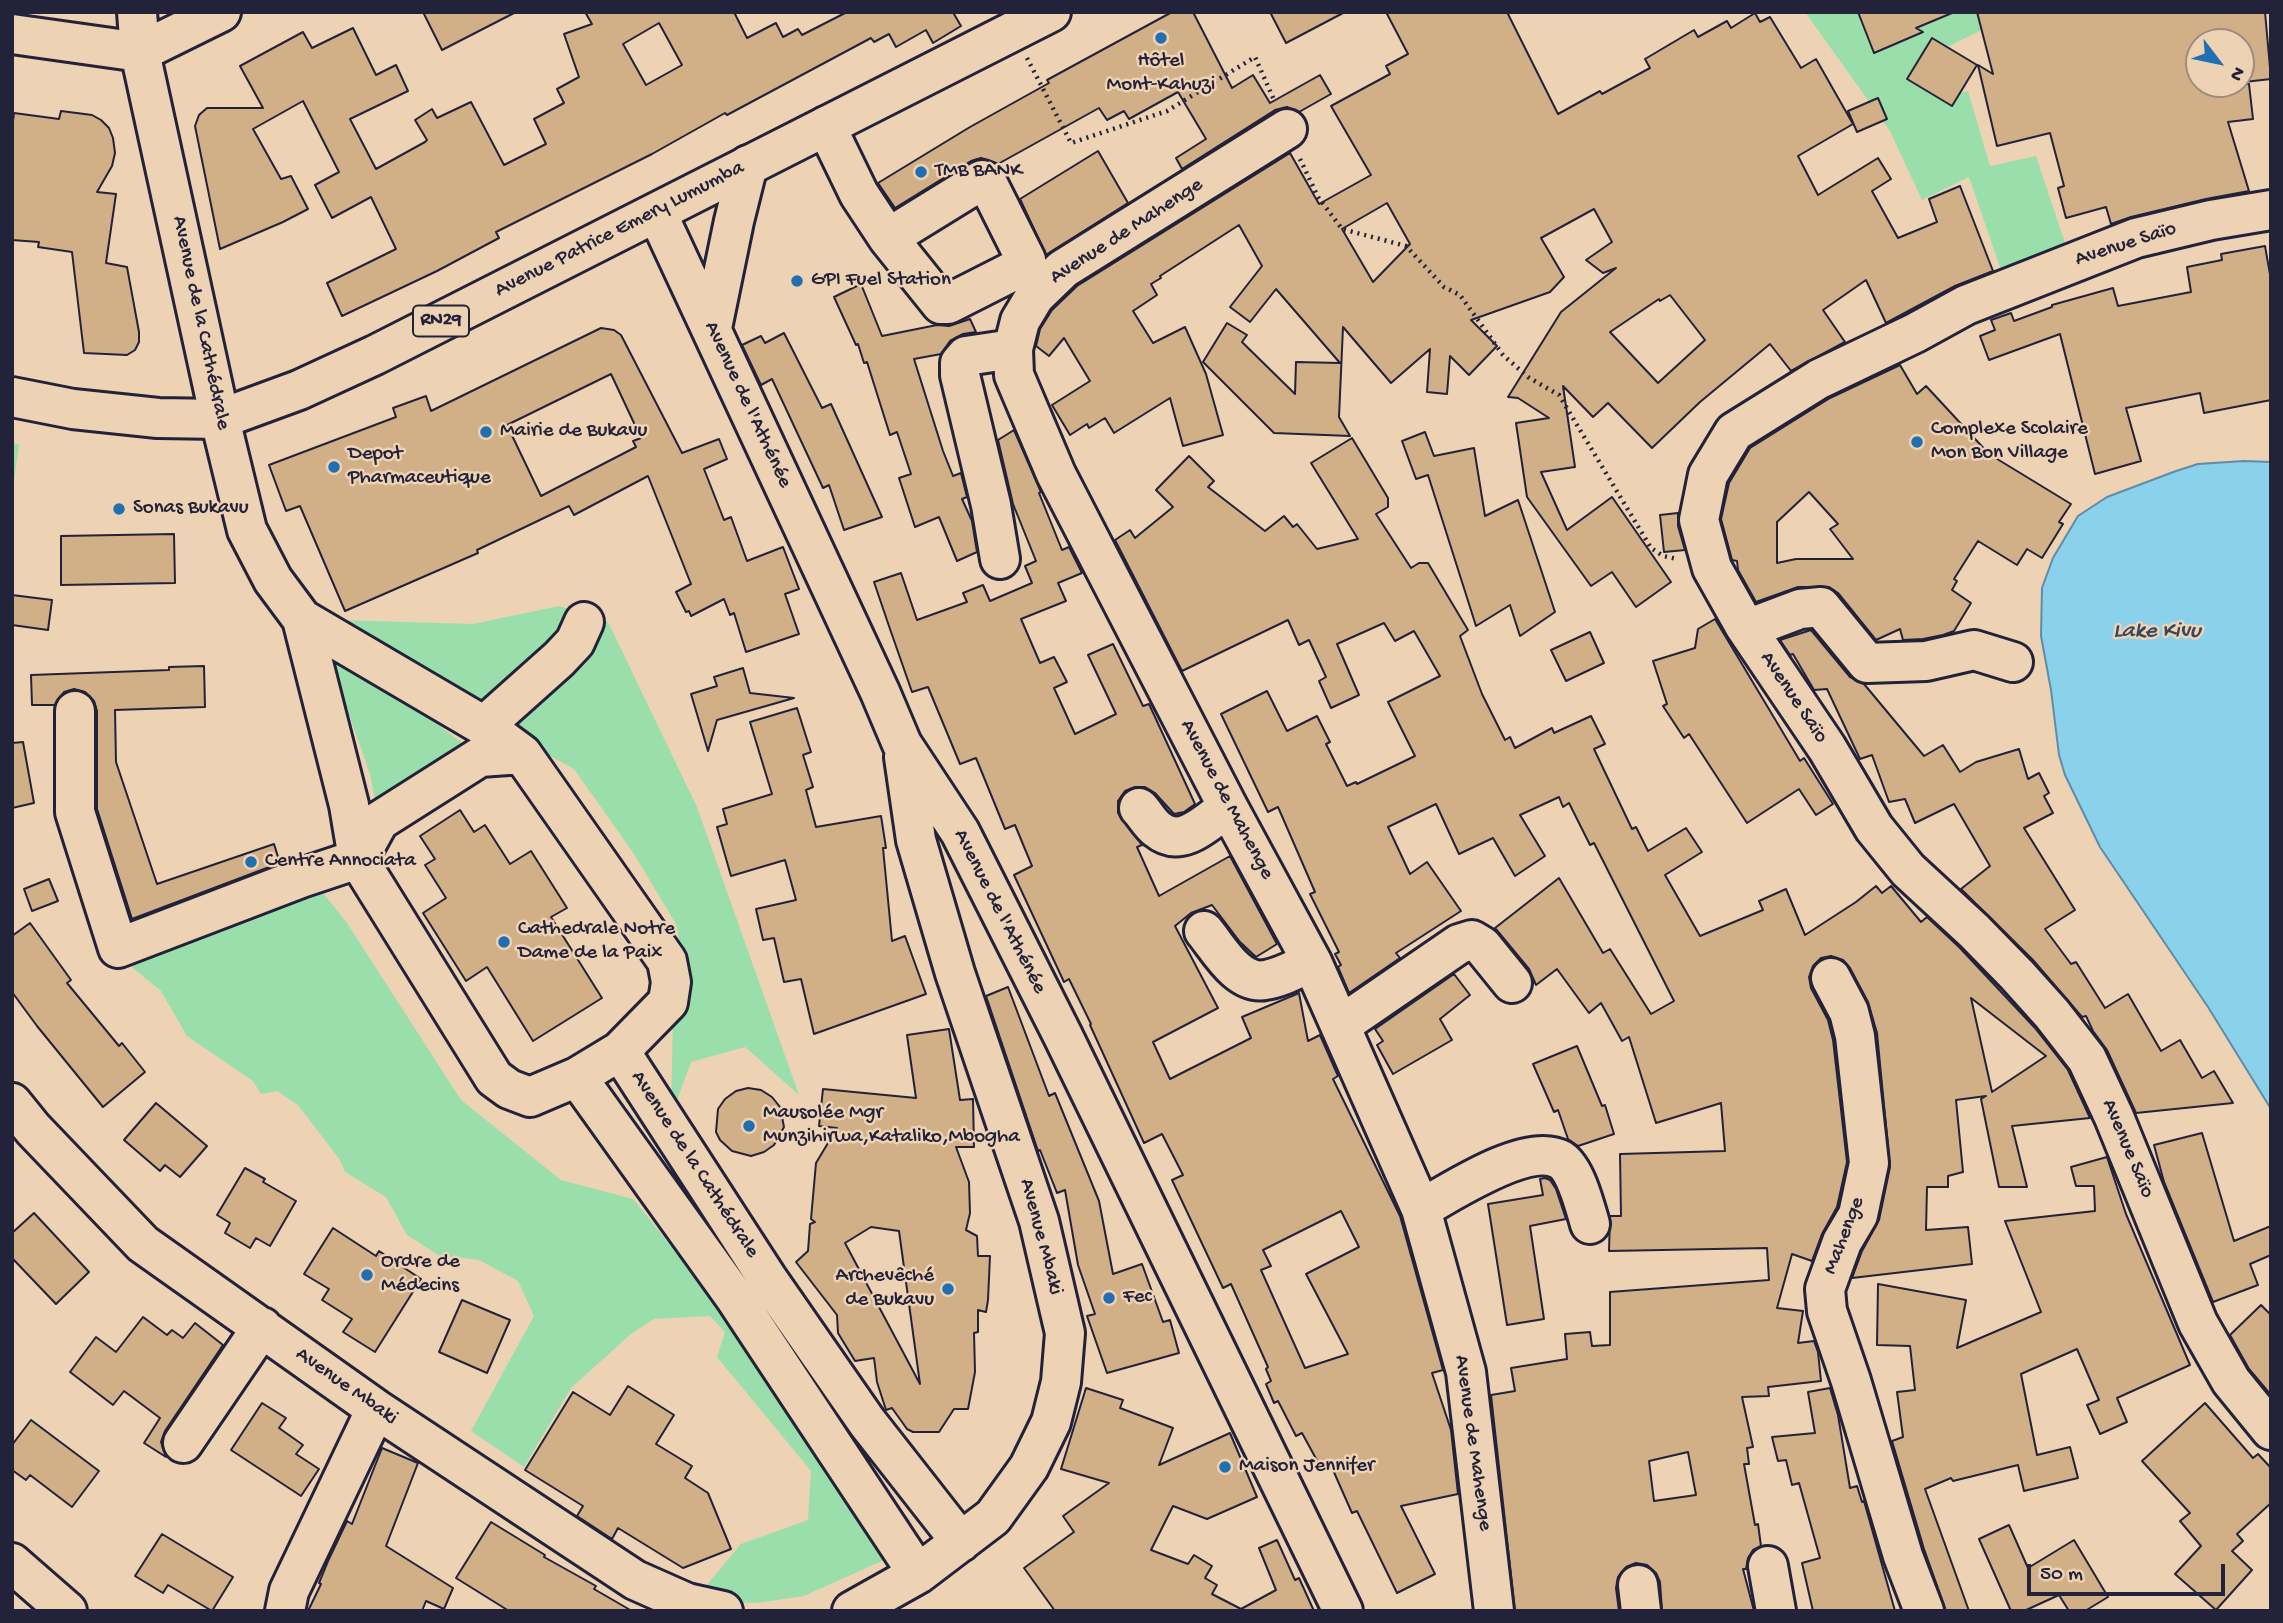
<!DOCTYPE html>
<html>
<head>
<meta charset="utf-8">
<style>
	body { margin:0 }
	#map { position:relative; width:2283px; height:1623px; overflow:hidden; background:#edd2b4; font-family:"Gochi Hand",sans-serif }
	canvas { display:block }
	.frame { position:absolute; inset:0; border:14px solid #22223b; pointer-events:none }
	.north { position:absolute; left:2185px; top:28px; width:70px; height:70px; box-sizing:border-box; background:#edd2b4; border:2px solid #9c8c84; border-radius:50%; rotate:122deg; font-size:19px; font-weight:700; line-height:28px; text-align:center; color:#22223b }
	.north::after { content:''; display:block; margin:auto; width:24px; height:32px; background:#1f6fb2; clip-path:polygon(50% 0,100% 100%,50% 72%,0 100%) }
	.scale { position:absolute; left:2027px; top:1564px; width:198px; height:32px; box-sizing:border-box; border:4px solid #22223b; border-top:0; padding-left:9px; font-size:21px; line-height:24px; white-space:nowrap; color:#22223b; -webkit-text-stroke:5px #edd2b4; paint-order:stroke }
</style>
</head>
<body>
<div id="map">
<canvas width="2283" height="1623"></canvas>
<div class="frame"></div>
<div class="north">N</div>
<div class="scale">50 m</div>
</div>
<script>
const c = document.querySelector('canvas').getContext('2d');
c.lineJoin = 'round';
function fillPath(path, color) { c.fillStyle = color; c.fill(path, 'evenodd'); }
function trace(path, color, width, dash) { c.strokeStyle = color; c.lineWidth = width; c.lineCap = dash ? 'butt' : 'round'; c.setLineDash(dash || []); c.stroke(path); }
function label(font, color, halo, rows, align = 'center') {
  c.font = font + ' "Gochi Hand",sans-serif'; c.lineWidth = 5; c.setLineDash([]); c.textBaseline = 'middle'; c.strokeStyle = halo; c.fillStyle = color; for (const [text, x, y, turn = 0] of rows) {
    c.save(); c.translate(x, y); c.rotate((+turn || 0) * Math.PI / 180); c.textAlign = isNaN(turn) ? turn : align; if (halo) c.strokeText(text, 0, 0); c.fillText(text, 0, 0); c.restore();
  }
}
fillPath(new Path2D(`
	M1805 12H1980L1986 28 1918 61 1938 99 1968 91 1990 166 2036 156 2069 255 2002 273 1969 177 1922 200 1890 131Z
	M12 443 19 444 12 497Z
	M559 606 608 622 697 807 799 1095 745 1047 691 1062 671 1117 673 1015 685 974 676 924 632 851 574 769 308 624 480 757 379 821 370 774 350 717 302 619 473 624Z
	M289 886 324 894 347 923 461 1100 561 1180 633 1199 763 1360 910 1520 884 1560 804 1596 756 1603 695 1599 741 1544 808 1520 811 1471 717 1357 725 1332 710 1316 654 1319 631 1334 571 1388 524 1467 471 1431 534 1316 518 1281 479 1260 438 1255 407 1235 386 1197 345 1172 340 1160 298 1105 277 1091 261 1094 253 1081 187 1036 161 991 117 955Z`), '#9adfab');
const water = new Path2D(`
	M2244 461 2271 462V1109L2208 1007 2100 847 2065 775 2059 755 2051 690 2041 636 2042 588 2053 558 2078 516 2107 497 2176 471 2198 464Z`);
fillPath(water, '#8ad2ec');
trace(water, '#608ca5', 2);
const building = new Path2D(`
	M423 12H516L442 50Z
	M585 12H734L747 38 776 23 783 37 798 29 802 35 847 12H957L954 14 961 26 933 43 926 30 896 47 889 34 874 42 871 38 727 115 725 113 652 154 496 232 499 238 437 271 342 316 327 283 396 249 371 197 332 218 315 185 339 172 303 101 253 129 281 179 291 176 308 209 283 222 220 249 195 126 199 115 207 108H263L240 66 303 32 312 48 353 28 376 75 396 65 408 91 350 119 376 169 425 142 427 140 415 120 432 109 437 118 471 102 504 165 546 144 534 119 564 103 557 89 579 77 564 34 592 24ZM659 23 682 65 646 85 623 44Z
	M1172 12H1193L1232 88 1253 75 1270 103 1320 75 1331 94 1299 112 1287 107 1275 110 1182 169 1176 158 1206 139 1178 92 1129 119 1124 111 1107 120 1099 108 998 164 981 158 971 161 895 208 878 183 970 127 1049 83 1047 80Z
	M1270 12H1345L1286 43Z
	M1386 12H1507L1558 114 1600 91 1602 94 1650 68 1645 59 1694 30 1698 37 1727 21 1731 28 1755 13 1760 22 1770 17 1801 68 1816 59 1853 124 1798 156 1818 195 1878 158 1891 179 1872 191 1898 238 1937 222 1929 199 1960 186 1993 271 1955 286 1886 323 1866 280 1823 310 1845 342 1791 371 1770 344 1700 402 1652 448 1608 403 1593 417 1563 386 1575 467 1541 472 1567 530 1612 497 1671 582 1636 607 1612 572 1591 586 1527 497 1516 423 1549 418 1518 398 1508 397 1561 312 1616 268 1603 273 1586 260 1612 242 1594 209 1541 238 1564 277 1550 292 1471 320 1497 346 1469 375 1450 356 1447 394 1427 392 1430 349 1391 383 1343 327 1339 417 1350 436 1274 433 1203 362 1227 323 1247 335 1242 342 1295 394 1296 362 1340 363 1276 289 1250 322 1230 307 1262 266 1239 225 1160 276 1161 278 1151 284 1157 295 1133 311 1153 343 1185 327 1206 374 1223 435 1183 446 1170 398 1114 433 1105 418 1089 428 1087 424 1070 435 1052 405 1090 381 1064 338 1049 356 1036 346 1040 329 1052 310 1077 286 1290 153 1319 204 1371 175 1331 106 1390 74 1386 66 1408 54ZM1387 203 1410 244 1373 282 1342 229ZM1670 295 1705 340 1658 383 1610 332 1659 299 1660 301Z
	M1858 12H1952V13L1916 28 1923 32 1874 53Z
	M1977 12H2265L2271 79 2244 82 2241 42H2239L2238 37 2199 42V84H2249L2253 119 2228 122 2249 191 2206 199 2131 217 2111 224 2106 207 2066 218 2058 188 2064 186 2050 133 1997 146 1978 65 1993 74Z
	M1932 38 1977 65 1952 106 1907 79Z
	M1878 98 1887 119 1857 132 1848 111Z
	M61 111 92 115 101 120 109 128 113 138 115 153 112 166 97 192 116 194 106 263 127 267 139 332V342L135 350 127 355 84 353 72 252 38 247 39 242 12 240V129L14 113 59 119Z
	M1098 151 1128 203 1046 255 1020 199Z
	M2265 246 2271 280V400L2204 413 2200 393 2126 408 2141 461 2095 474 2060 334 1989 360 1980 336 1995 330 1991 320 2011 313 2014 321 2052 307V305L2113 288 2118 306 2191 292 2187 267 2222 260 2221 254Z
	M861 284 882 336 937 325 949 326 970 319 976 332 963 334 950 341 941 354 914 359 943 451 953 476 961 473 967 497 962 499 972 521 977 552 957 561 939 517 915 527 899 478 911 474 897 432 890 435 867 362 864 363 858 344 856 345 834 297Z
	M601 328 614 330 621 335 682 453 719 439 727 459 704 469 724 520 731 517 747 561 783 547 799 589 785 594 799 634 746 652 734 613 730 615 724 599 691 616 689 611 686 612 676 592 691 584 648 476 574 515 569 506 477 550 478 553 345 611 300 506 286 511 269 465 396 417 393 408 426 396 431 411ZM611 374 641 438 633 441 636 447 541 496 507 425Z
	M784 333 822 408 831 404 882 517 844 530 829 485 823 488 772 379 761 385 742 345 761 336 765 343Z
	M1900 365 1917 394 1926 386 1989 454 2071 504 2059 522 2063 524 2042 558 2027 549 2017 565 1978 541 1954 579 1957 581 1952 590 1971 603 1954 631 1943 635 1923 639 1903 640 1900 629 1876 640 1838 593 1829 587H1798L1756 602 1738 570 1737 561 1732 560 1721 519 1729 483 1750 448 1830 398ZM1809 492 1838 524 1830 529 1853 559H1796L1777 563V522Z
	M1014 430 1041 492 1039 493 1062 550 1069 547 1082 573 1058 583 1066 601 1021 619 1040 663 1054 657 1067 682 1054 688 1075 734 1116 714 1088 655 1113 644 1143 706 1149 704 1195 804 1184 812 1174 814 1155 793 1145 787H1135L1125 791 1118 801V813L1142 845 1137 847 1159 896 1230 856 1277 944 1256 957 1240 942 1212 905 1191 913 1175 926 1218 1008 1153 1042 1170 1079 1251 1038 1242 1017 1299 993 1308 1041 1320 1035 1338 1076 1333 1079 1400 1216 1443 1370 1432 1373 1451 1430 1458 1494 1401 1506 1435 1574 1397 1593 1357 1511 1352 1513 1329 1461 1320 1466 1302 1433 1296 1436 1278 1401 1274 1403 1266 1384 1271 1381 1266 1369 1268 1367 1231 1284 1223 1288 1172 1180 1183 1175 1162 1134 1144 1143 1090 1025 1091 1024 1069 979 1064 982 1014 875 1032 866 1015 825 1005 829 976 758 960 764 928 687 912 692 890 629 874 582 901 573 917 620 967 602 963 593 983 585 990 601 1032 583 1025 566 1036 561 1013 504 998 440ZM1341 1211 1359 1247 1306 1274 1348 1354 1305 1368 1261 1270 1271 1266 1263 1250Z
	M1425 432 1434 456 1474 448 1485 516 1518 500 1555 612 1520 636 1510 605 1476 626 1428 475 1416 479 1402 441Z
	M1352 438 1388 498V507L1376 514 1411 568 1419 563H1428L1468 630 1460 636 1482 694 1505 740 1510 737 1515 748 1552 728 1554 733 1591 716 1605 744 1594 749 1632 829 1636 827 1648 851 1686 828 1702 852 1665 875 1700 936 1763 910 1759 901 1786 889 1805 935 1856 902 1876 886 1882 893 1891 886 1921 922 1927 917 1959 947 2035 1028 2068 1070 2090 1118 2012 1126 2027 1187H1999L1981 1099 1986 1096 1956 1100 1963 1172 1948 1176V1187H1927L1926 1230 1968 1227 1972 1264 1852 1278 1862 1251 1879 1220 1890 1167 1877 1033 1868 1002 1850 968 1843 960 1831 956 1821 958 1813 966 1809 977 1811 988 1828 1020 1833 1040 1847 1162 1837 1207 1822 1234 1812 1261 1792 1254 1777 1308 1803 1311 1798 1343 1814 1341 1818 1352 1821 1381 1768 1387 1769 1396 1742 1397 1753 1447 1747 1448 1749 1464H1744L1755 1525 1758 1524 1761 1546 1753 1550 1748 1558 1746 1569H1743L1754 1611H1662L1660 1582 1656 1573 1647 1565 1636 1563 1626 1567 1618 1577 1616 1588 1619 1611H1515L1491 1395 1515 1391 1511 1368 1567 1359 1565 1334 1590 1332 1592 1346 1610 1345V1292L1769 1280 1767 1248 1609 1251 1610 1216H1621L1620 1154 1725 1151 1721 1103 1656 1123 1629 1037 1622 1041 1601 1003 1589 1013 1557 969 1536 985 1529 969 1495 928 1559 878 1603 953 1610 949 1651 1014 1674 1001 1594 843 1590 845 1569 803 1563 807 1559 797 1520 815 1545 856 1515 876 1493 838 1459 854 1436 804 1388 827 1410 874 1427 862 1461 911 1396 953 1400 958 1349 993 1338 967 1341 965 1335 954 1339 952 1310 894 1315 892 1278 807 1268 812 1221 714 1267 691 1287 731 1317 716 1330 742 1326 744 1347 786 1356 782 1357 784 1415 756 1388 702 1440 676 1414 631 1395 641 1384 623 1337 644 1359 695 1331 708 1319 681 1326 677 1309 640 1299 645 1288 620 1182 671 1115 540 1130 530 1135 538 1173 507 1156 490 1189 456 1214 481 1208 487 1265 531 1284 516 1293 527 1297 524 1317 549 1358 539 1311 463ZM1971 998 2046 1056 1992 1092ZM1688 1452 1696 1495 1654 1501 1649 1461Z
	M1678 513V526L1685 550 1664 552 1660 515Z
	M174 534 175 583 61 585V536Z
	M12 595 52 600 48 630 12 625Z
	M1715 619 1800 761 1804 758 1833 804 1816 815 1799 789 1747 823 1689 734 1684 738 1663 706 1667 704 1653 661 1695 648 1698 629Z
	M1811 630 1850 677 1864 684 1924 756 1943 745 1960 772 1976 762 2019 749 2028 779 2039 773 2049 793 2044 796 2053 813 2024 828 2075 910 2045 929 2071 964 2076 962 2105 1008 2128 994 2161 1051 2180 1040 2202 1078 2214 1071 2233 1103 2136 1113 2107 1050 2093 1031 2086 1016 2082 1017 2033 960 1961 889 1990 866 1954 804 1915 823 1905 799 1889 802 1872 755 1860 759 1827 689 1814 690 1793 654 1790 655 1780 640Z
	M1590 632 1604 663 1566 681 1551 650Z
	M204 666 205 707 115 710 116 762 157 884 274 844 280 863 132 919 97 809V711L94 701 85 692 74 689 64 692 55 705H32L31 675 169 670V667Z
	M743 668 750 693 794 698 717 720 708 751 691 694 717 686 714 677Z
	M797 708 811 752 803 755 813 787 806 790 816 827 881 816 886 848H883L892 941 905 936 926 994 814 1034 801 979 784 982 774 938 763 940 756 909 796 900 785 860 731 876 717 827 727 824 723 809 772 794 750 722Z
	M23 742 34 803 12 808V743Z
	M460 810 474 832 485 825 510 864 531 851 567 908 551 917 602 998 533 1041 487 967 466 981 423 913 446 898 425 865 435 859 420 836Z
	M49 879 58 901 32 911 24 889Z
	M30 923 71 980 67 983 119 1046 122 1043 145 1072 103 1107 37 1026 12 992V936Z
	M1454 974 1470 995 1440 1019 1452 1040 1393 1074 1377 1045 1383 1041 1375 1029Z
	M1008 987 1049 1096 1055 1093 1099 1201 1113 1274 1142 1264 1163 1322 1170 1320 1179 1353 1107 1373 1087 1316 1095 1314 1078 1265 1065 1190 1057 1193 1040 1150 1038 1151 986 996Z
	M949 1029 960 1100 973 1099 974 1147H956L969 1182 970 1213 966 1230 977 1236 978 1256H990L988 1300 986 1312 978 1310V1332L974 1333 975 1372 968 1409H954L939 1432H913L907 1429 892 1408 886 1410 877 1382 874 1358 855 1361 838 1333 837 1315 796 1262 808 1251 810 1224 815 1222 811 1219 816 1163 837 1128 819 1126 823 1089 916 1098 907 1035ZM871 1227 899 1231 920 1384 845 1243Z
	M1577 1046 1602 1106 1605 1105 1614 1134 1578 1146 1568 1139 1558 1110 1554 1112 1533 1064Z
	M748 1088 761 1090 772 1097 780 1107 784 1127 774 1145 764 1152 751 1156 732 1151 720 1140 716 1132 718 1109 725 1099 736 1091Z
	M156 1103 207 1146 180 1177 165 1165 160 1171 124 1140Z
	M2202 1133 2234 1241 2271 1226V1255L2250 1264 2258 1285 2213 1302 2164 1182 2154 1145Z
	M2107 1157 2126 1214 2190 1365 2117 1398 2127 1422 2100 1434 2087 1405 2099 1400 2077 1349 2021 1374 2037 1455 2070 1447 2078 1478 2024 1491 2018 1465 1953 1481 1951 1478 1925 1489 1969 1611H1946L1924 1549 1892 1441 1903 1437 1897 1392 1915 1390 1910 1346 1877 1345 1878 1284 1966 1300 1957 1348 2041 1312 2005 1221 2095 1211 2094 1186H2076L2071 1167Z
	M245 1168 265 1179 263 1182 296 1201 270 1246 256 1238 250 1248 225 1233 230 1223 217 1215Z
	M1545 1178 1550 1180 1556 1189 1566 1219 1530 1226 1544 1319 1507 1325 1488 1204 1543 1195 1540 1179Z
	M34 1213 89 1272 56 1304 12 1258V1233Z
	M333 1228 376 1256 379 1251 421 1279 375 1352 343 1332 352 1319 322 1300 329 1289 304 1274Z
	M462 1300 510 1320 487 1373 439 1352Z
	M2261 1305 2271 1315V1395L2249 1369 2230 1335Z
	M143 1317 167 1335 172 1330 183 1338 195 1323 223 1345 165 1431 161 1442 166 1457 144 1443 160 1418 124 1391 113 1405 70 1372 96 1337 116 1352Z
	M628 1386 674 1415 656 1444 692 1466 685 1478 708 1493 731 1549 683 1568 618 1528 612 1539 577 1516 583 1506 525 1470 573 1392 610 1415Z
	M1086 1388 1123 1400 1120 1408 1173 1428 1159 1465 1230 1433 1257 1497 1207 1519 1173 1506 1151 1550 1188 1564 1194 1555 1212 1566 1205 1578 1217 1585 1212 1594 1241 1609 1276 1590 1259 1548 1277 1540 1295 1580 1299 1578 1314 1611H1055L1024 1568 1074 1532 1063 1516 1109 1483 1061 1469Z
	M1830 1388 1838 1415 1850 1488 1857 1486 1862 1502 1864 1501 1895 1611H1813L1802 1563 1820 1558 1799 1483 1792 1485 1786 1460 1778 1461 1772 1437 1815 1433 1808 1392Z
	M262 1403 286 1418 279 1428 303 1445 296 1454 319 1469 301 1496 231 1450Z
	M2205 1403 2253 1458 2258 1454 2271 1468V1503L2237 1534 2243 1541 2232 1551 2252 1570 2216 1610 2175 1574 2201 1546 2180 1521 2190 1513 2142 1461Z
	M31 1420 99 1471 72 1507 30 1475 26 1480 12 1470V1445Z
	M382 1448 418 1463 386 1546 453 1588 444 1609 426 1601 422 1611H308L321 1584 319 1583 328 1561 347 1521 352 1524Z
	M491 1522 545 1555 544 1557 596 1586 594 1589 632 1611H509L456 1578Z
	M2009 1525 2028 1568 2074 1540 2108 1597 2085 1611H2069L2059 1595 2024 1611H2011L1979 1539Z
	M162 1534 233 1577 212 1611 168 1585 163 1593 135 1576Z`);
fillPath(building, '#d1af87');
trace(building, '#22223b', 2);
const minor = new Path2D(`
	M137 12 140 52 220 419 247 530 273 580 302 619 349 805 358 859 494 1078 509 1089 530 1097 577 1077 620 1051 668 1002 671 982 667 961 522 754 484 726 302 619
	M12 34 140 52 221 12
	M826 126 859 194 888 238
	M1287 129 1063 269 1035 296 1020 321 1013 349 1014 375 1056 474 1228 807 1312 962 1421 1209 1466 1372 1494 1611
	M982 180 987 182 1026 260 1021 267 948 304H941L888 238Z
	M2271 210 2211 220 2136 238 1966 305 1915 333 1819 379 1734 432 1708 475 1699 520 1712 568 1744 625 1827 748 1874 828 1908 870 1974 931 2017 975 2052 1014 2087 1059 2114 1117 2198 1323 2231 1381 2271 1430
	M657 213 880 692 902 744 960 832 1063 1036 1343 1611
	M712 328 734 221 748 165
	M1000 559 991 505 960 375V363L966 356 1013 349
	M1747 629 1800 609 1821 607 1867 663 1926 661 1974 650 2013 662
	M75 711V812L118 948 301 878 358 859 379 821 480 757 522 754
	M484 726 559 659 575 642 584 622
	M1139 808C1145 814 1150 824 1157 829 1182 850 1208 821 1228 807
	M1204 931C1219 949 1238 985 1265 980 1281 978 1297 968 1312 962
	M1831 978 1849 1012 1855 1036 1869 1163 1858 1215 1842 1242 1825 1289 1827 1311 1851 1381 1903 1556 1924 1611
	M1341 1025 1459 944 1472 940 1482 946 1512 983
	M620 1051 767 1278 867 1422 961 1542
	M577 1077 736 1299 918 1574
	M12 1103 33 1129 143 1244 376 1409 635 1580 687 1603 723 1611
	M1421 1209C1451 1192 1528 1141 1561 1160 1576 1170 1585 1207 1590 1224
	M183 1443 262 1327
	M12 1563 67 1611
	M1768 1566 1776 1611
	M1638 1585 1641 1611
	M285 1611 289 1591 376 1409
	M852 1611 918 1574 993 1517 1029 1467 1051 1422 1061 1382 1065 1333 1039 1221 955 973 916 840 904 757`);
const major = new Path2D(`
	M12 397 73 409 158 418 220 419 299 390 375 355 1051 12`);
trace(minor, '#22223b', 44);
trace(major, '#22223b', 44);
trace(new Path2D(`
	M1027 58 1071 143 1167 111 1255 57 1274 100
	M1300 159 1318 197 1342 229 1406 246 1444 287 1460 295 1503 355 1528 377 1559 395 1651 548 1663 556 1677 559`), '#22223b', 4.5, [2, 5]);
trace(minor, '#edd2b4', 38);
trace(major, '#edd2b4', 38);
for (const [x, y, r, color] of [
	[1161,38,7,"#1f6fb2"],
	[921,172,7,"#1f6fb2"],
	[797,281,7,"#1f6fb2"],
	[486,432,7,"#1f6fb2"],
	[1917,442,7,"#1f6fb2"],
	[334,467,7,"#1f6fb2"],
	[119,509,7,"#1f6fb2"],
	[251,862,7,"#1f6fb2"],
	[504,942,7,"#1f6fb2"],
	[749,1126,7,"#1f6fb2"],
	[367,1275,7,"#1f6fb2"],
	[948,1289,7,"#1f6fb2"],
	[1109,1298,7,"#1f6fb2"],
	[1225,1467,7,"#1f6fb2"]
]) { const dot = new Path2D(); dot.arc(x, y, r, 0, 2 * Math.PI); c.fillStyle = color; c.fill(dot); trace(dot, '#edd2b4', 2.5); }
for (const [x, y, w] of [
	[441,321,56]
]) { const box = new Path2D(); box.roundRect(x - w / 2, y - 15.5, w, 31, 5); c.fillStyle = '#edd2b4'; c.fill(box); trace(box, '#22223b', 2); }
label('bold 19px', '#22223b', null, [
	["RN29",441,321]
]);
label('21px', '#22223b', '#edd2b4', [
	["Hôtel",1161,62,"center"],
	["Mont-Kahuzi",1161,86,"center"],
	["TMB BANK",935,172],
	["GPI Fuel Station",811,281],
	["Complexe Scolaire",1931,430],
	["Mon Bon Village",1931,454],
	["Mairie de Bukavu",500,432],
	["Depot",348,455],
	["Pharmaceutique",348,479],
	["Sonas Bukavu",133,509],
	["Centre Annociata",265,862],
	["Cathedrale Notre",518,930],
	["Dame de la Paix",518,954],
	["Mausolée Mgr",763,1114],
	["Munzihirwa,Kataliko,Mbogha",763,1138],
	["Ordre de",381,1263],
	["Médecins",381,1287],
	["Archevêché",934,1277,"right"],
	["de Bukavu",934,1301,"right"],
	["Fec",1123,1298],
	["Maison Jennifer",1239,1467]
], 'left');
label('21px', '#22223b', '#edd2b4', [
	["Avenue Patrice Emery Lumumba",620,230,-27],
	["Avenue de Mahenge",1127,232,-33],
	["Avenue Saïo",2126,245,-18],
	["Avenue de la Cathédrale",200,323,78],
	["Avenue de l'Athénée",747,405,65],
	["Avenue Saïo",1793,698,56],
	["Avenue de Mahenge",1226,800,62],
	["Avenue de l'Athénée",999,912,63],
	["Avenue Saïo",2127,1149,67],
	["Avenue de la Cathédrale",694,1165,57],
	["Mahenge",1845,1236,-69],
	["Avenue Mbaki",1040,1237,75],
	["Avenue Mbaki",346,1387,35],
	["Avenue de Mahenge",1472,1443,82]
]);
label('italic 23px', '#37455e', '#edd2b4', [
	["Lake Kivu",2157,632]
]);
</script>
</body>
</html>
